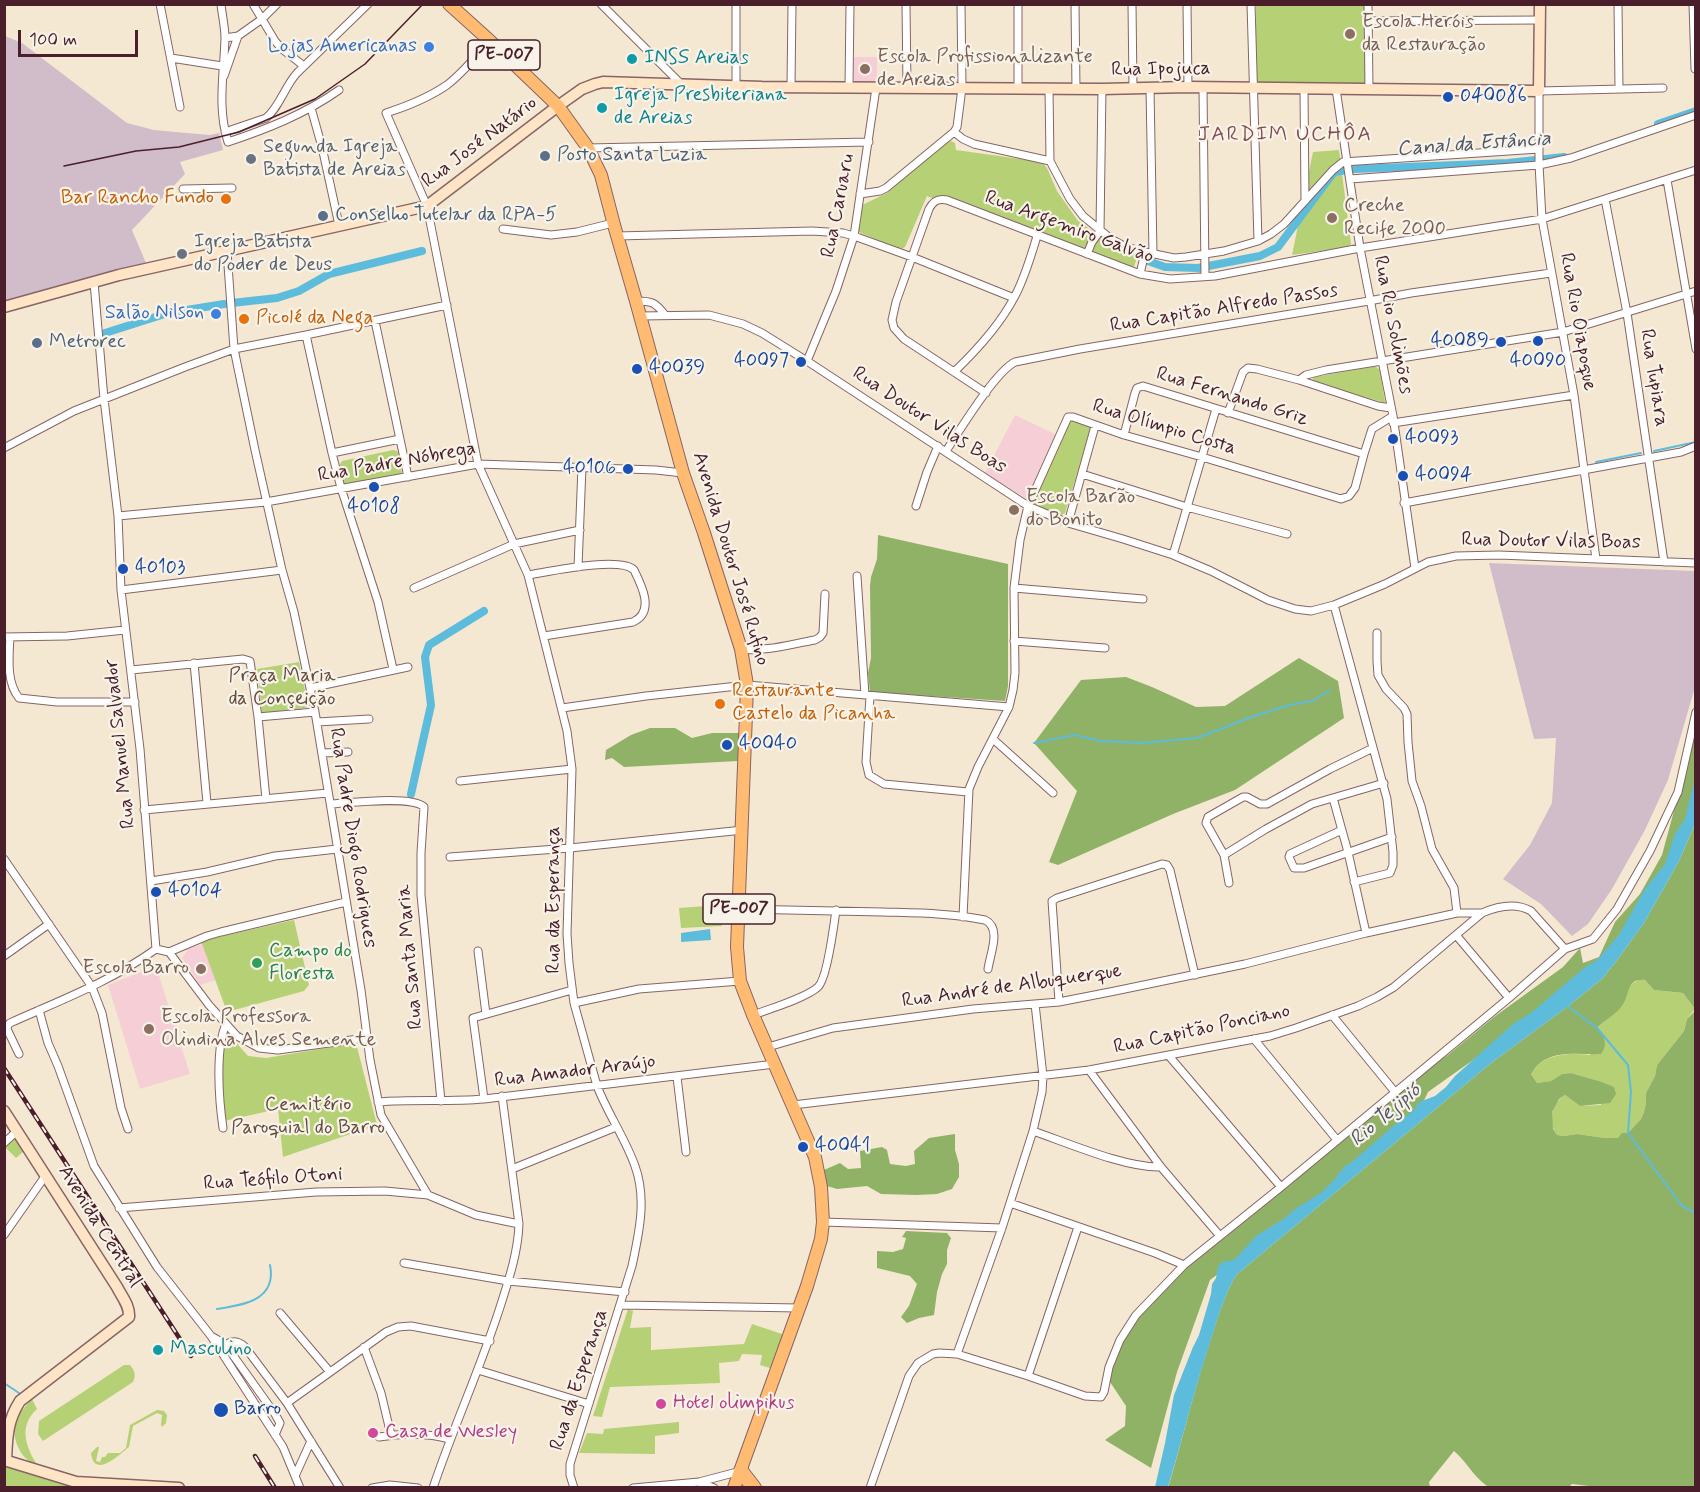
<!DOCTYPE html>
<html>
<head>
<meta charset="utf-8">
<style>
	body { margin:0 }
	#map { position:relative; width:1700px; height:1492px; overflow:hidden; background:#f5e8d3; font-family:Mynerve,sans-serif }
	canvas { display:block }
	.frame { position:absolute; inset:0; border:6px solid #4a1f2b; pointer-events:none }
	.scale { position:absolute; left:18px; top:30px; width:120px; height:27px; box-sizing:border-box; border:3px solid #4a1f2b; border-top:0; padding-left:8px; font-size:18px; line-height:21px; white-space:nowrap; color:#4a1f2b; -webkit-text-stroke:4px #f7f3e8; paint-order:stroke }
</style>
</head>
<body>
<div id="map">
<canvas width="1700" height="1492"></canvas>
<div class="frame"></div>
<div class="scale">100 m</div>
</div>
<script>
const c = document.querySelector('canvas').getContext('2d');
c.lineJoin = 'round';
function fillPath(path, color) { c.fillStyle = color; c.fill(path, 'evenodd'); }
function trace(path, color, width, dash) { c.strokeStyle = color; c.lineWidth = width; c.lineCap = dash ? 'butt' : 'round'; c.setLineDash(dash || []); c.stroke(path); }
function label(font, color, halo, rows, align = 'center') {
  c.font = font + ' Mynerve,sans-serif'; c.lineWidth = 4.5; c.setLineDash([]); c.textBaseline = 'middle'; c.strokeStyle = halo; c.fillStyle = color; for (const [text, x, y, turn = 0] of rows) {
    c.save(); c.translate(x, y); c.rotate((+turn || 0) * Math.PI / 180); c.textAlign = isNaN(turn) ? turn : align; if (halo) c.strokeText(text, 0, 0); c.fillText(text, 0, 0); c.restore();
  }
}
fillPath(new Path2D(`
	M854 57H877V85L856 84 854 80Z
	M1015 415 1057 435 1027 499 985 473Z
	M203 944 216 980 200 985 182 958 188 949Z
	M156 966 190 1074 140 1089 108 985Z`), '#f6cfd6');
fillPath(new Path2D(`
	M5 36 22 43 127 123 154 130 187 133 210 135 219 133 223 150 180 162 185 174 132 230 146 263 5 302Z
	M1489 563 1695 571V687L1668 780 1645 830 1612 889 1588 924 1572 936 1541 904 1503 879 1530 845 1552 803 1556 738 1534 739Z`), '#d1bdc9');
fillPath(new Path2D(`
	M1256 5H1366L1367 79 1365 85H1257L1256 77Z
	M951 141 955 143 956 150 1042 162 1047 168 1057 191 1078 221 1091 230 1140 247 1132 274 963 209 927 196 905 247 900 250 859 232 858 227 860 206 887 193 943 144Z
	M1339 150 1351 244 1349 247 1292 255 1313 152Z
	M1372 367H1376L1380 370 1385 402H1382L1313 382 1312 380 1314 377Z
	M1068 419 1091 425V428L1065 513 1060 516 1034 505 1033 501 1058 448Z
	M393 450 397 451 399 454 402 475 343 487 339 466 342 461Z
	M299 662 308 705 306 708 262 713 257 669Z
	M720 905 722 926 681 928 679 908Z
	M294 920 309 985 304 991 227 1012 201 941Z
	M1640 979 1645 980 1654 990 1683 993 1695 1009 1687 1019 1684 1031 1657 1065 1655 1076 1646 1093V1103L1644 1112 1641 1119 1628 1133 1618 1138H1605L1577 1134 1564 1136 1557 1135C1547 1121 1551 1104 1565 1095L1580 1106 1601 1105 1599 1081 1571 1073 1562 1074 1551 1081 1537 1083 1531 1074C1533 1071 1537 1065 1540 1063 1554 1053 1574 1053 1590 1055L1597 1028 1622 1006 1627 990 1632 984Z
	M225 1030 248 1056 266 1058 356 1043 377 1125 283 1157 278 1109 224 1121 221 1061Z
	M15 1137 24 1151 16 1158 5 1147Z
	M628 1309 633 1311 630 1328 651 1327V1350L744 1344 752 1324 785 1335 770 1368 760 1365 762 1355 742 1354 739 1361 719 1363 720 1383 610 1387 602 1417 593 1416Z
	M124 1365H130C135 1371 136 1375 133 1382L43 1441 38 1434 39 1421Z
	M32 1399 37 1409C19 1425 25 1445 36 1463V1465C29 1462 22 1456 19 1449 9 1428 17 1415 32 1399Z
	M157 1410 164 1411 167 1415 166 1423 162 1427 161 1425 162 1415 157 1413 133 1426 129 1447C120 1454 94 1480 91 1453L97 1447H99L96 1461 100 1462 102 1457H105L108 1453H120L126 1448 130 1425Z
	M679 1422V1433L655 1436V1454L579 1453 587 1433 603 1434 604 1429Z
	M4 1466 67 1484 104 1487H5Z`), '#b6d075');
fillPath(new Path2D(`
	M878 535 1008 564V686L1005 701 870 692 868 673 871 658 870 586 871 577 877 559Z
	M1299 658 1338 681 1344 718 1235 790 1173 814 1058 865 1049 862 1077 791 1034 743 1081 680 1126 677 1152 687 1196 707 1225 706Z
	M650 728H675L692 738 712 733H739L738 761 624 767 612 758 605 760 606 750 631 735Z
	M1695 733V789L1681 843 1631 930 1538 1014 1428 1092 1419 1111 1311 1205 1210 1280 1177 1372 1151 1468 1105 1440 1125 1426 1126 1406 1110 1382 1114 1358 1123 1338 1148 1301 1302 1165 1430 1067 1448 1055 1494 1017 1563 967 1580 948 1583 963 1599 957 1615 922 1640 894 1662 855Z
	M1695 824V1009L1683 993 1654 990 1645 980C1626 978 1630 995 1622 1006 1617 1013 1604 1021 1597 1028 1605 1037 1608 1044 1601 1054 1581 1055 1557 1050 1540 1063 1536 1066 1533 1071 1531 1074L1537 1083 1551 1081 1562 1074 1571 1073 1599 1081 1614 1087 1616 1094 1610 1103 1580 1106 1565 1095 1559 1099 1552 1112 1553 1129 1557 1135 1564 1136 1577 1134 1605 1138H1618L1622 1133H1628L1641 1119 1644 1112 1646 1103V1093L1655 1076 1657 1065 1684 1031 1687 1019 1695 1011V1487L1591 1488 1589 1486 1572 1484 1568 1488C1554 1487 1494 1491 1487 1486 1473 1476 1466 1461 1454 1451L1429 1482 1430 1487 1168 1488C1182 1441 1193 1394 1208 1348 1216 1323 1223 1298 1236 1275L1491 1063 1567 1007 1602 979 1618 959 1644 923 1679 861Z
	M955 1134V1150L959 1164V1177L952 1189 937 1194 916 1195 881 1194 867 1186 837 1189 827 1186 824 1170 840 1163 848 1169 861 1168 860 1151 882 1147 887 1150 890 1164 906 1166 915 1164 914 1151 929 1138Z
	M906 1231 947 1233 951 1238 947 1250V1264L942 1274 937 1292 934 1315 919 1318 907 1323 901 1317 909 1306 917 1284 910 1276 877 1268V1251L893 1252 903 1249 906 1238 902 1237Z`), '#90b266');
fillPath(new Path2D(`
	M1695 778V824L1679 861 1644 923 1618 959 1602 979 1567 1007 1491 1063 1236 1275C1223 1298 1216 1323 1208 1349 1193 1394 1182 1441 1168 1487H1155L1165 1443 1174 1395 1193 1347 1199 1335 1211 1294 1212 1284 1216 1278 1218 1267 1222 1262 1234 1260 1238 1256 1256 1236 1285 1218 1295 1209 1321 1193 1333 1181 1345 1166 1351 1163 1391 1128 1414 1110 1419 1102 1435 1096 1446 1087 1455 1076 1511 1026C1517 1020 1524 1018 1531 1013L1584 968 1597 960 1618 936 1645 889 1665 864 1675 834 1685 819Z
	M710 929 711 940 681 942V933Z`), '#5dbcdb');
trace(new Path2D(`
	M1654 451 1696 442
	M1596 462 1641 453
	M1034 743 1075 735 1100 741 1142 743 1197 738 1254 716 1289 705 1313 701 1330 690
	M1566 1005 1597 1028 1628 1065 1631 1092 1628 1133 1682 1206 1696 1213
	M217 1309C244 1305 277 1300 270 1265
	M4 1383 19 1393`), '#5dbcdb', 2);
trace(new Path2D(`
	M1658 124 1696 111
	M1145 260 1165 267 1198 268 1260 256 1278 247 1334 172 1355 169 1508 163 1564 157
	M232 303 277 298 299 291 329 274 422 251
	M105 333 168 313 224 304
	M411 794 431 705 425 657 429 645 484 611`), '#5dbcdb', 8);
const street = new Path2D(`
	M160 4 180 107
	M221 4C222 15 225 27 225 38 224 73 217 108 228 142 267 129 305 114 339 90
	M253 4 275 41 282 49 304 66
	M601 4 681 84
	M736 4V87
	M906 4 907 88
	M1018 4V88
	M1075 4 1076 89
	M1132 4 1133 88
	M1187 4 1188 87
	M1251 4 1258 241
	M1368 4 1369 89
	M1618 4 1619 89
	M1693 4 1695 69
	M1369 21 1540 20
	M225 38 238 36 262 19 277 4
	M490 41C476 56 463 73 447 85 428 98 408 106 386 113L427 206 478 464 528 575 567 731 572 769 567 934 569 963 574 1003 597 1086C608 1114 625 1138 635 1166 647 1199 639 1233 632 1266L570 1464V1475L574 1488
	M171 58 222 66
	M224 76 238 36
	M791 87 792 4
	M1203 87 1205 276
	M849 88 850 4
	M1150 88 1153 254
	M1304 88 1305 201
	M1049 89 1050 161 1070 199 1083 216 1111 239 1126 247 1145 252 1174 258 1186 257 1224 251 1258 241 1271 234 1284 224 1333 170 1343 162 1539 149
	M1336 89 1360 248 1393 416 1415 568
	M311 108 322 147 339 225
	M225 132 266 118C279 108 285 86 297 73L368 4
	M954 132 963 139 974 144 1050 161
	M588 148 869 142
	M1350 179 1539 165 1571 158 1696 115
	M1667 180 1696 349
	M183 189 232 188
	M860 194 880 191 886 188 954 132 957 127 962 88 961 4
	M1605 199 1627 313 1664 562
	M503 229 551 235 577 232 613 223
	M617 236 812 231 843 233 854 236 912 257 1014 298
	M227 251 234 349 255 450 282 570 294 612 315 712 361 990 370 1060 381 1115 428 1195 476 1215 519 1224
	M1087 254 1092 242 1100 231 1102 89
	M1140 274 1145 252
	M94 282 104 399 118 516 121 590 140 749 156 949
	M636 301C652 301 655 302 665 315
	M640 316 709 315 743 324 762 333 807 361 1028 506 1068 523 1123 539 1173 555 1211 571 1268 600 1295 609 1311 611 1334 605 1385 584 1428 562 1456 556 1499 555 1696 563
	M375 321 408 477
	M306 335 332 453 341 488 378 602 393 669
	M807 361 836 291 854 236 876 88
	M954 372C977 350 1000 325 1015 296 1025 277 1031 256 1037 236
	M1299 380 1306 375 1326 370 1563 332 1696 291
	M986 393 904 339 894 328 892 320 896 302 929 209C933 201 938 198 947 200L1140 274 1170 279 1215 276 1360 248 1542 219 1696 170
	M1228 413 1243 372 1248 368 1257 369 1299 380 1378 406 1391 408
	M1393 423 1574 395
	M1124 435 1135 393 1137 388 1143 386 1364 454
	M4 448 74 411 185 367 234 349 306 335 447 305
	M946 451C960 430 995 372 1015 362L1080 349 1369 301 1411 293 1551 273
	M332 453 400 439
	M1082 474 1187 507 1287 534
	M1404 503 1681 452 1696 446
	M916 506 927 472 938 446
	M118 516 266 502 478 464 656 470 683 473
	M1068 523 1095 426
	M1173 555 1216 409
	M1596 559 1574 395 1542 219 1539 164V91L1663 88
	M578 567 582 467
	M528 575C548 572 620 556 634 570 642 586 655 612 633 622L544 636
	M857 576 865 695
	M414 588 514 544 580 530
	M1014 588 1143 599
	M121 590 282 570
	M1334 605 1387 799 1393 852V865L1390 873 1354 882
	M1377 633V661L1378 675 1386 689 1404 708 1407 714 1408 742 1412 781 1421 806 1432 849 1454 888 1457 913
	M4 637 67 636 125 630
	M10 637C9 657 6 682 19 698L57 702H135
	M1014 641 1105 648
	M741 649C765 652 791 644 815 640L820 637 823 633 825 594
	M194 663 207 803
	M131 670 243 659 250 661 258 717 266 799
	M310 688 408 667
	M870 696 866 762 869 775 884 784 968 792
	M562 708 646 696 747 685 1009 707
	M258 717 315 712
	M317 722 369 719
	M993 739 1053 793
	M322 753 348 752
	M460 781 572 769
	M1333 798 1348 852 1366 933
	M331 804C349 803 412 795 424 807L421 853V895L441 1101
	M144 810 328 793
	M1342 830 1290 854 1289 857 1294 868H1304L1392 837
	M1224 855 1266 829 1312 804 1384 783
	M450 857 570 848 743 830
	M4 859 92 987 102 1013 121 1108 128 1129
	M151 881 207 872 275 856 337 849
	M1229 883 1224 855 1206 823 1208 817 1243 797H1247L1260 804H1267L1330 769 1373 748
	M739 909C787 910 835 911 883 912 917 913 951 913 985 920 1002 928 990 954 988 969
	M963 917 969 789 978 767 1009 707 1013 690 1015 673 1014 588 1020 540 1028 506 1068 417H1073L1124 435 1202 457 1341 499 1349 496 1355 488 1364 454 1372 429 1393 416
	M1456 935 1509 998
	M156 949 169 952 209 1005 237 1036 259 1048 278 1050 366 1038
	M478 951 486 1014
	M169 952 207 936 221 932 346 902
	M4 956 49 924
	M1059 1002 1052 901 1057 898 1162 864 1167 865 1170 870 1195 975
	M574 1003 639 989 740 981
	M39 1010 48 1043 58 1066 94 1166 157 1267 211 1336 283 1447 300 1488
	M753 1015C769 1009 806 998 818 987 827 979 834 925 836 910
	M1332 1015 1395 1092
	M1254 1039 1337 1140
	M768 1047 833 1028 973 1009 1059 1002 1115 991 1245 964 1366 933 1457 913H1482
	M19 1054 7 1029 8 1025 10 1023C61 1000 110 982 156 949
	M1169 1056 1281 1187
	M1089 1070 1161 1167 1220 1236
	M677 1077 686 1152
	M484 1099 473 1018 572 990
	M378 1102C413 1099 449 1102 484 1099L775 1064
	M793 1105 1089 1070 1270 1036 1296 1028 1358 1006 1377 997 1394 987 1482 913C1498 906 1515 902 1531 911L1565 949
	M223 1128C219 1101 215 1049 226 1024
	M1033 1131C1068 1143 1125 1168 1161 1167
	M4 1143 17 1131
	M512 1169 616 1127
	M1010 1203 1155 1253 1184 1265
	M119 1208 316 1192 385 1191 428 1195
	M823 1222 1002 1228
	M4 1235 46 1175
	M404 1263 508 1281 625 1292
	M621 1305 799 1308
	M280 1313 330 1372
	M211 1336 225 1344 275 1414 280 1423 275 1435
	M364 1347 381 1393 391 1435
	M219 1350C227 1343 235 1337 245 1347L287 1403 340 1488
	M957 1354 1002 1228 1033 1131 1042 1092 1043 1076 1035 1004
	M478 1370 589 1404
	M1028 1376 1078 1227
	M287 1403 386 1332 398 1327 411 1326 490 1341
	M379 1437C401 1433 428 1433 449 1439
	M295 1476 311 1441
	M699 1482 714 1488
	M372 1488 390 1485 418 1488
	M433 1488C454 1425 482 1365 502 1301 510 1276 518 1251 519 1224L502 1096
	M633 1488 699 1482 741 1471
	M870 1488 909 1376 918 1363 933 1354 939 1353 957 1354 1028 1376 1085 1396 1101 1397 1104 1392 1109 1367 1120 1340 1136 1315 1184 1265 1281 1187 1509 998 1565 949 1593 939 1617 909 1650 851 1678 792 1696 712`);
const secondary = new Path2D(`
	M4 307 119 275 427 206 558 106 582 89 595 84 603 82 762 87 1102 89 1188 87 1539 91 1540 4
	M4 1111 117 1287C122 1297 130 1306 129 1317L20 1401C7 1421 7 1438 6 1461
	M4 1460 76 1482 179 1488`);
const primary = new Path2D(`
	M449 4 490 41 558 106 588 148 601 175 614 225 636 301 683 473 704 533 741 649 747 685 746 714 737 947 740 981 753 1015 815 1157 821 1187 823 1222 821 1239 807 1286 734 1488`);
const highway = new Path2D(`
	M741 1471 754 1488`);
trace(street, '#866566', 9);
trace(secondary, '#866566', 13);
trace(primary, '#866566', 14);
trace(highway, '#866566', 16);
trace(street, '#fff', 7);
trace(secondary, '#ffe4c6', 10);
trace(primary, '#ffbb71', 12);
trace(highway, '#ffbb71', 14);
trace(new Path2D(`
	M64 166 136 151 179 147 239 132 315 99 365 64 423 4`), '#4a1f2b', 1.5);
const rail = new Path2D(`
	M4 1068 191 1356
	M255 1456 275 1488`);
trace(rail, '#4a1f2b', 4.5);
trace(rail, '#f7f3e8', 2, [7]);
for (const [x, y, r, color] of [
	[1350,34,6,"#8d6e63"],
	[429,47,6,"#3f7fe0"],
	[632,59,6,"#0f9aa8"],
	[865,69,6,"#8d6e63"],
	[1448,97,6,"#1a4fb4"],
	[602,108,6,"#0f9aa8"],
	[545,156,6,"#5c6f8a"],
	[251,159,6,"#6b7280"],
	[226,199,6,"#e8710a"],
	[323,216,6,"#5c6f8a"],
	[1332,218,6,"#8d6e63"],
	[182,254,6,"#6b7280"],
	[216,314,6,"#3f7fe0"],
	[244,319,6,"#e8710a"],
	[1538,341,6,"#1a4fb4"],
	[1501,342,6,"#1a4fb4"],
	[37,343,6,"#5c6f8a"],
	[801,362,6,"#1a4fb4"],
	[637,369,6,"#1a4fb4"],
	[1393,439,6,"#1a4fb4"],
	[628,469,6,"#1a4fb4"],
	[1403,476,6,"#1a4fb4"],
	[374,487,6,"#1a4fb4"],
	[1014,510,6,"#8d6e63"],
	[123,569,6,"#1a4fb4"],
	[720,704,6,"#e8710a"],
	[727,745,6,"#1a4fb4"],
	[156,892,6,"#1a4fb4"],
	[257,963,6,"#2e9e5b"],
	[201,969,6,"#8d6e63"],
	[149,1029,6,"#8d6e63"],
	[803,1147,6,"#1a4fb4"],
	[158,1350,6,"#0f9aa8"],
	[661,1404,6,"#d1479c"],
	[221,1410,8,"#1a4fb4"],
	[373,1433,6,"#d1479c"]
]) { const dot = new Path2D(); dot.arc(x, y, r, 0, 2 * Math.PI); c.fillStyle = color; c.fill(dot); trace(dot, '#f7f3e8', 2); }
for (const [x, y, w] of [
	[504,55,72],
	[739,909,72]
]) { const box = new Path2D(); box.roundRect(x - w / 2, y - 15, w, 30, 4.5); c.fillStyle = '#f7f3e8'; c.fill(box); trace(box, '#4a1f2b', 1.5); }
label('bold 18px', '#4a1f2b', null, [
	["PE-007",504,55],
	["PE-007",739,909]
]);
label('20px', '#785e54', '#f7f3e8', [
	["Escola Heróis",1362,23],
	["da Restauração",1362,46],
	["Escola Profissionalizante",877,58],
	["de Areias",877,81],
	["Creche",1344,207],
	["Recife 2000",1344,230],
	["Escola Barão",1026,498],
	["do Bonito",1026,521],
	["Escola Barro",189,969,"right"],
	["Escola Professora",161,1018],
	["Olindina Alves Semente",161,1041]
], 'left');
label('20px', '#366cbe', '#f7f3e8', [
	["Lojas Americanas",417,47],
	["Salão Nilson",204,314]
], 'right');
label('20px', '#0d838f', '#f7f3e8', [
	["INSS Areias",644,59],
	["Igreja Presbiteriana",614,96],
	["de Areias",614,119],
	["Masculino",170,1350]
], 'left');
label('20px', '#4a1f2b', '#f7f3e8', [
	["Rua Ipojuca",1161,70,-1],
	["Rua José Natário",480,143,-37],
	["Rua Caruaru",839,206,-79],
	["Rua Argemiro Galvão",1069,228,20],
	["Rua Capitão Alfredo Passos",1224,309,-9],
	["Rua Rio Oiapoque",1577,322,80],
	["Rua Rio Solimões",1392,325,79],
	["Rua Tupiara",1653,378,81],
	["Rua Fernando Griz",1232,397,17],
	["Rua Doutor Vilas Boas",929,421,33],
	["Rua Olímpio Costa",1164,428,17],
	["Rua Padre Nóbrega",397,463,-10],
	["Rua Doutor Vilas Boas",1551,542,1],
	["Avenida Doutor José Rufino",730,559,73],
	["Rua Manuel Salvador",121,744,-96],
	["Rua Padre Diogo Rodrigues",352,838,81],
	["Rua da Esperança",555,900,-90],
	["Rua Santa Maria",411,957,-95],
	["Rua André de Albuquerque",1012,987,-8],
	["Rua Capitão Ponciano",1202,1030,-12],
	["Rua Amador Araújo",575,1072,-7],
	["Rua Teófilo Otoni",273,1180,-4],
	["Avenida Central",99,1227,58],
	["Rua da Esperança",580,1380,-72]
]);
label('20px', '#164399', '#f7f3e8', [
	["040086",1460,97],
	["40089",1489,342,"right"],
	["40097",789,362,"right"],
	["40090",1538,362,"center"],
	["40039",649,369],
	["40093",1405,439],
	["40106",616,469,"right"],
	["40094",1415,476],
	["40108",374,508,"center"],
	["40103",135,569],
	["40040",739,745],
	["40104",168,892],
	["40041",815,1147],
	["Barro",234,1410]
], 'left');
label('20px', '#5b616d', '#f7f3e8', [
	["Segunda Igreja",263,148],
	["Batista de Areias",263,171],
	["Igreja Batista",194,243],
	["do Poder de Deus",194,266]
], 'left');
label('20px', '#4e5e75', '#f7f3e8', [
	["Posto Santa Luzia",557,156],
	["Conselho Tutelar da RPA-5",335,216],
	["Metrorec",49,343]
], 'left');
label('20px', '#c56008', '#f7f3e8', [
	["Bar Rancho Fundo",214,199,"right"],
	["Picolé da Nega",256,319],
	["Restaurante",732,692],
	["Castelo da Picanha",732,715]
], 'left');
label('20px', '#654b3e', '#f7f3e8', [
	["Praça Maria",282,677],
	["da Conçeição",282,700],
	["Cemitério",308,1106],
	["Paroquial do Barro",308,1129]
]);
label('20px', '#27864d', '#f7f3e8', [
	["Campo do",269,952],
	["Floresta",269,975]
], 'left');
label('20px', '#b23c85', '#f7f3e8', [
	["Hotel olimpikus",673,1404],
	["Casa de Wesley",385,1433]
], 'left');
c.letterSpacing = '1.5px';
label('21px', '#834b4e', '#f7f3e8', [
	["JARDIM UCHÔA",1285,136]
]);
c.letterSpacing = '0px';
label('italic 21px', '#515669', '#f7f3e8', [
	["Canal da Estância",1474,145,-4],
	["Rio Tejipió",1386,1116,-40]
]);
</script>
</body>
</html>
